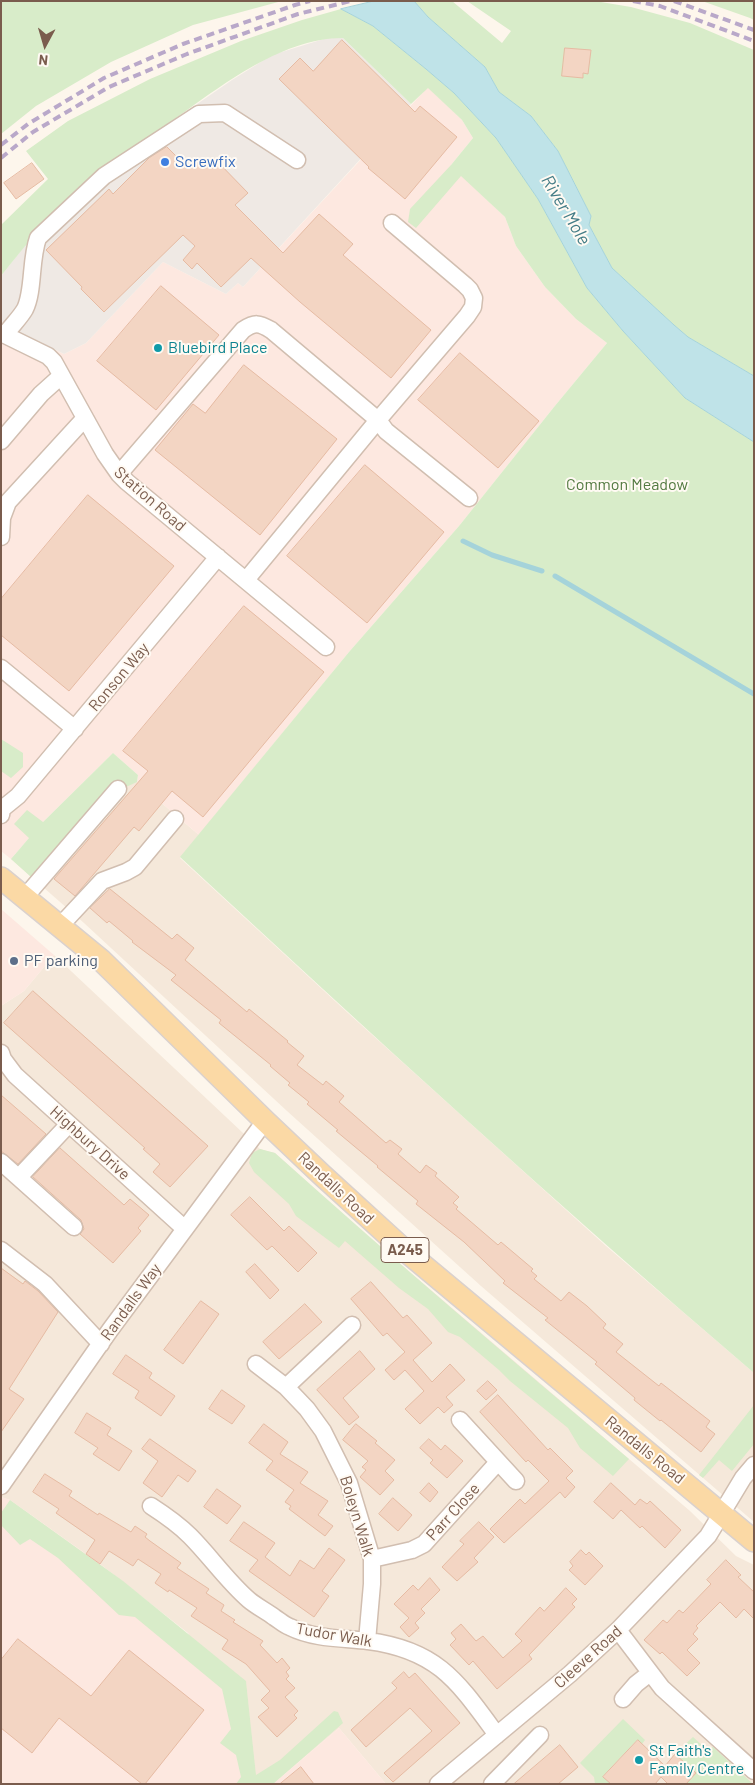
<!DOCTYPE html>
<html>
<head>
<meta charset="utf-8">
<style>
	body { margin:0 }
	#map { position:relative; width:755px; height:1785px; overflow:hidden; background:#fdf6ec; font-family:Barlow,sans-serif }
	canvas { display:block }
	.frame { position:absolute; inset:0; border:2px solid #7a5c4d; pointer-events:none }
	.north { position:absolute; left:20px; top:20px; width:50px; height:50px; -webkit-text-stroke:4px #fffaf3; paint-order:stroke; rotate:186deg; font-size:14px; font-weight:700; line-height:20px; text-align:center; color:#7a5c4d }
	.north::after { content:''; display:block; margin:auto; width:18px; height:22px; background:#7a5c4d; clip-path:polygon(50% 0,100% 100%,50% 72%,0 100%) }
</style>
</head>
<body>
<div id="map">
<canvas width="755" height="1785"></canvas>
<div class="frame"></div>
<div class="north">N</div>
</div>
<script>
const c = document.querySelector('canvas').getContext('2d');
c.lineJoin = 'round';
function fillPath(path, color) { c.fillStyle = color; c.fill(path, 'evenodd'); }
function trace(path, color, width, dash) { c.strokeStyle = color; c.lineWidth = width; c.lineCap = dash ? 'butt' : 'round'; c.setLineDash(dash || []); c.stroke(path); }
function label(font, color, halo, rows, align = 'center') {
  c.font = font + ' Barlow,sans-serif'; c.lineWidth = 4; c.setLineDash([]); c.textBaseline = 'middle'; c.strokeStyle = halo; c.fillStyle = color; for (const [text, x, y, turn = 0] of rows) {
    c.save(); c.translate(x, y); c.rotate((+turn || 0) * Math.PI / 180); c.textAlign = isNaN(turn) ? turn : align; if (halo) c.strokeText(text, 0, 0); c.fillText(text, 0, 0); c.restore();
  }
}
fillPath(new Path2D(`
	M113 753 137 782 199 835 180 858 348 1013 606 1246 754 1373V1522L481 1286 287 1111 84 923 11 859Z
	M54 955 260 1149 275 1153 364 1233 690 1511 736 1556 754 1565V1784H386L339 1728 273 1784 256 1775 188 1633 100 1564 10 1500 1 1497V1006L24 991Z`), '#f5e8da');
fillPath(new Path2D(`
	M428 87 462 120 473 138 451 165 505 217 516 246 545 287 576 319 607 343 554 407 459 526 349 652 199 835 137 782 138 775 113 753 43 822 11 859 1 851V744L4 741 1 739V323L64 354 86 343 163 262 226 294 238 283 243 287Z
	M1 909 54 955 24 991 1 1006Z
	M1 1497 10 1500 100 1564 246 1681 256 1775 265 1784H1Z
	M339 1728 386 1784H273Z`), '#fde8e0');
fillPath(new Path2D(`
	M327 38H343L411 104 243 287 238 283 226 294 163 262 86 343 64 354 1 323V276L34 234 97 173 232 80 272 55Z`), '#efe9e4');
fillPath(new Path2D(`
	M1 1H282L193 25 111 62 36 106 1 134Z
	M414 1H452L502 43 511 31 467 1H595L631 7 690 23 754 50V376L688 337 674 325 612 268 589 225 591 216 558 151 531 116 499 92 485 67 428 17Z
	M702 1H754V20L750 18Z
	M341 9 373 26 426 69 454 93 496 138 538 199 587 288 623 331 685 398 754 442V1373C558 1206 369 1032 180 857L349 652 459 526 554 407 607 343 576 319 545 287 516 246 505 217 461 176 416 228 408 222 410 209 451 165 473 138 462 120 428 88 411 104 343 38C279 38 216 90 165 126 143 141 118 155 97 173 61 203 30 239 1 276V225L48 179 26 151 68 121 150 79 241 41 302 20Z
	M1 739 23 753V767L11 778 1 771Z
	M113 753 138 775 137 782 126 787 117 781 31 877 11 859 29 838 14 824 27 810 43 822Z
	M260 1149 275 1153C391 1257 509 1358 629 1459L613 1476 580 1448 568 1428 510 1381 499 1370 460 1337 448 1332 428 1309 399 1288 345 1241 339 1248 296 1216 289 1204 254 1172 249 1163 252 1153Z
	M754 1405V1444L732 1471 719 1460 703 1478 699 1475Z
	M10 1500 123 1581 246 1681 256 1775 280 1760 334 1711 338 1712 343 1723 273 1784H236L241 1777 236 1755 220 1743 231 1729 222 1689 135 1617 119 1615 58 1558 30 1539 20 1545 1 1525V1513Z
	M623 1719 645 1740 642 1744 637 1740 603 1776 611 1784H595L594 1777 580 1763Z
	M693 1737 705 1748 713 1747 753 1784H686L695 1773 675 1754Z`), '#d8ecc9');
const water = new Path2D(`
	M374 1H414L428 17 485 67 499 92 531 116 558 151 591 216 589 225 612 268 674 325 688 337 754 376V442L685 398 623 331 587 288 538 199 496 138 454 93 426 69 373 26 341 9Z`);
fillPath(water, '#bfe3e8');
trace(water, '#a5d3da', 1);
trace(new Path2D(`
	M463 541 492 555 542 571
	M555 576 754 694`), '#a5d3da', 5);
const building = new Path2D(`
	M342 40 415 112 420 106 457 137 405 199 368 168 369 167 279 79 300 58 313 71Z
	M565 48 591 50 588 74 583 73V78L562 76Z
	M167 147 187 167 196 157 205 166 214 158 248 193 235 205 283 253 319 214 353 244 343 255 431 330 391 378 300 302 251 258 221 287 197 263 192 269 183 260 195 246 183 235 104 312 81 289 82 287 46 250 109 189 113 194 149 158Z
	M32 163 44 179 16 199 4 183Z
	M161 286 219 335 156 410 97 361Z
	M460 353 539 421 498 468 418 400Z
	M244 365 337 439 260 535 155 450 193 404 205 413Z
	M365 465 444 532 367 623 287 556Z
	M88 495 174 566 69 691 1 635V599Z
	M244 606 324 672 203 817 172 791 139 831 134 827 75 896 54 879 148 771 123 751Z
	M110 889 172 939 177 934 194 948 185 960 247 1012 249 1009 288 1041 287 1042 304 1056 297 1065 323 1085 326 1081 344 1096 339 1102 386 1143 390 1140 402 1149 398 1154 420 1173 426 1165 437 1173 435 1176 459 1197 453 1203 458 1207 456 1209 498 1245 501 1242 533 1269 531 1271 537 1276 534 1279 561 1301 569 1292 587 1306 606 1324 603 1328 623 1344 616 1352 659 1386 661 1383 710 1421 706 1427 715 1434 701 1452 661 1420 660 1421 634 1400 635 1398 595 1364 597 1362 545 1320 548 1318 503 1283 505 1281 464 1242 416 1204 418 1201 377 1167 378 1166 336 1131 338 1130 307 1104 309 1102 288 1085 290 1083 270 1066 271 1065 219 1023 221 1020 171 980 176 975 132 942 133 941 109 921 107 923 90 908Z
	M33 991 208 1146 170 1187 153 1172 160 1164 143 1149 145 1148 4 1023Z
	M1 1095 46 1134 18 1164 1 1151Z
	M60 1148 124 1205 130 1199 149 1215 138 1228 141 1231 113 1263 80 1234 84 1229 81 1220 33 1177Z
	M250 1197 284 1231 289 1226 317 1253 298 1272 272 1246 267 1250 231 1215Z
	M255 1264 279 1290 270 1299 246 1272Z
	M1 1268 23 1284 25 1281 38 1291 58 1312 9 1389 24 1399 1 1432Z
	M371 1282 403 1318 407 1315 432 1343 413 1360 432 1382 450 1364 465 1380 446 1397 453 1405 444 1413 438 1407 420 1424 405 1409 424 1391 405 1370 394 1380 385 1370 405 1352 387 1333 383 1336 351 1299Z
	M201 1301 219 1314 183 1364 164 1350Z
	M305 1304 322 1322 279 1359 263 1342Z
	M360 1351 375 1369 343 1398 359 1417 349 1425 317 1390Z
	M126 1355 152 1373 149 1378 175 1396 161 1416 135 1398 139 1391 113 1374Z
	M488 1381 497 1390 486 1400 477 1391Z
	M222 1390 245 1406 232 1424 209 1409Z
	M498 1395 548 1450 550 1448 573 1471 566 1478 575 1487 565 1498 560 1492 504 1543 490 1529 520 1499 525 1504 549 1481 528 1460 526 1462 480 1412Z
	M87 1413 111 1428 107 1435 132 1451 119 1471 93 1454 98 1448 75 1433Z
	M264 1424 288 1442 280 1454 308 1472 300 1483 328 1501 318 1515 333 1526 325 1536 289 1509 291 1506 285 1502 294 1490 266 1470 273 1461 249 1443Z
	M356 1424 377 1441 375 1443 395 1460 385 1471 394 1480 380 1495 360 1477 366 1470 362 1467 368 1461 343 1440Z
	M150 1439 196 1471 188 1482 178 1475 162 1497 143 1483 158 1461 142 1449Z
	M429 1439 441 1450 445 1445 463 1461 447 1478 430 1463 433 1460 420 1448Z
	M45 1474 72 1491 69 1496 98 1515 99 1513 131 1532 135 1526 147 1534 145 1537 150 1541 181 1563 177 1568 209 1589 206 1593 224 1605 221 1611 235 1620 233 1622 263 1641 260 1645 277 1663 282 1658 290 1668 286 1672 289 1676 286 1679 295 1688 285 1697 298 1711 294 1715 297 1718 277 1737 258 1717 269 1708 261 1700 270 1691 246 1664 222 1649 228 1640 191 1616 197 1608 169 1590 168 1592 155 1583 161 1574 138 1559 133 1566 109 1551 100 1564 86 1554 95 1540 56 1513 59 1509 33 1492Z
	M429 1483 438 1492 430 1502 420 1493Z
	M611 1483 635 1505 640 1499 647 1504 650 1501 681 1530 665 1548 642 1526 640 1528 621 1510 613 1519 594 1502Z
	M217 1489 241 1506 227 1524 204 1507Z
	M393 1498 412 1515 398 1531 379 1514Z
	M244 1522 275 1543 265 1557 290 1576 300 1560 314 1569 329 1548 345 1560 322 1591 329 1596 314 1617 249 1571 258 1560 230 1541Z
	M479 1522 494 1537 474 1558 478 1562 457 1581 442 1567 464 1544 460 1541Z
	M581 1550 586 1555 589 1552 603 1566 585 1585 569 1570 573 1566 570 1562Z
	M726 1560 741 1575 738 1577 754 1592V1619L744 1609 736 1618 720 1602 696 1626 698 1628 693 1634 698 1639 687 1650 700 1663 687 1676 662 1652 660 1654 644 1640 663 1620 667 1623 679 1610 683 1613 711 1584 707 1580Z
	M430 1578 440 1590 421 1609 425 1613 415 1623 419 1628 409 1637 400 1627 409 1618 394 1604 413 1585 418 1590Z
	M566 1588 577 1599 572 1604 575 1607 529 1655 532 1659 497 1689 473 1661 469 1665 450 1645 456 1639 451 1633 461 1624 476 1641 483 1636 503 1658 522 1641 515 1634 540 1607 544 1611Z
	M18 1639 91 1696 129 1650 204 1710 145 1784H142L59 1718 32 1753 1 1728V1660Z
	M404 1672 409 1678 415 1673 460 1723 393 1782 384 1773 432 1731 410 1708 366 1747 351 1730 397 1688 392 1683Z
	M638 1740 665 1766 675 1754 696 1773 686 1784H668L661 1777 655 1784H611L603 1777Z
	M560 1745 578 1767 558 1784H514Z
	M301 1767 314 1784H280Z`);
fillPath(building, '#f3d5c3');
trace(building, '#e6bba3', 1);
const minor = new Path2D(`
	M1 333 48 356 54 362 105 454 119 474 127 482 326 647
	M5 335C11 326 20 318 25 309 34 291 30 260 38 238L104 176 199 114 225 113 297 160
	M1 441 41 394 61 376
	M119 474 243 330C255 322 259 323 271 330L378 420 386 431 469 498
	M1 537 2 518 8 502 85 418
	M246 580 378 420 467 316 473 307 474 298 470 290 465 285 392 223
	M1 668 75 729
	M1 815 2 809 18 796 218 557
	M25 897 118 789
	M60 926 102 881 126 872 135 867 175 819
	M1 1053 3 1059 15 1075 185 1229
	M1 1162 74 1227
	M19 1177 69 1124
	M1 1250 45 1284 101 1344
	M256 1364 286 1387 307 1409 323 1431 349 1483 372 1559V1584L367 1641
	M286 1387 352 1325
	M460 1420 516 1481
	M1 1486 110 1330 265 1121
	M151 1506C165 1515 178 1524 190 1536 210 1556 227 1581 249 1600 256 1606 266 1611 274 1617 279 1620 284 1625 290 1627 314 1639 342 1638 368 1641 438 1650 458 1682 497 1735
	M372 1559 412 1550 424 1544 498 1462
	M618 1630 662 1688 754 1771
	M623 1699 636 1684 650 1673
	M438 1784 570 1674 618 1630 708 1536 743 1478 754 1465
	M492 1784 540 1735`);
const major = new Path2D(`
	M1 878 101 960 265 1121 322 1175 401 1247 754 1541`);
trace(minor, '#d1beb0', 19);
trace(major, '#dad1cd', 24);
trace(minor, '#fff', 16);
trace(major, '#fbd9a5', 21);
trace(new Path2D(`
	M633 1 660 6 754 41
	M674 1 754 30
	M1 145 28 124 104 78 183 44 295 5 310 1
	M1 158 33 132 109 87 187 54 298 14 351 1`), '#b9a8c9', 4, [8, 5]);
for (const [x, y, r, color] of [
	[165,162,5,"#3f7fe0"],
	[158,348,5,"#0f9aa8"],
	[14,961,5,"#5c6f8a"],
	[639,1760,5,"#0f9aa8"]
]) { const dot = new Path2D(); dot.arc(x, y, r, 0, 2 * Math.PI); c.fillStyle = color; c.fill(dot); trace(dot, '#fffaf3', 2); }
for (const [x, y, w] of [
	[405,1250,48]
]) { const box = new Path2D(); box.roundRect(x - w / 2, y - 12.5, w, 25, 4); c.fillStyle = '#fffaf3'; c.fill(box); trace(box, '#7a5c4d', 1); }
label('bold 15px', '#7a5c4d', null, [
	["A245",405,1250]
]);
label('16px', '#366cbe', '#fffaf3', [
	["Screwfix",175,162]
], 'left');
label('16px', '#0d838f', '#fffaf3', [
	["Bluebird Place",168,348],
	["St Faith's",649,1751],
	["Family Centre",649,1769]
], 'left');
label('16px', '#537a41', '#fffaf3', [
	["Common Meadow",627,485]
]);
label('16px', '#7a5c4d', '#fffaf3', [
	["Station Road",150,499,41],
	["Ronson Way",119,677,-50],
	["Highbury Drive",90,1143,42],
	["Randalls Road",336,1188,43],
	["Randalls Way",131,1302,-54],
	["Randalls Road",645,1450,39],
	["Parr Close",453,1512,-48],
	["Boleyn Walk",357,1516,73],
	["Tudor Walk",334,1635,10],
	["Cleeve Road",588,1657,-42]
]);
label('16px', '#4e5e75', '#fffaf3', [
	["PF parking",24,961]
], 'left');
label('italic 18px', '#437c86', '#fffaf3', [
	["River Mole",566,210,59]
]);
</script>
</body>
</html>
